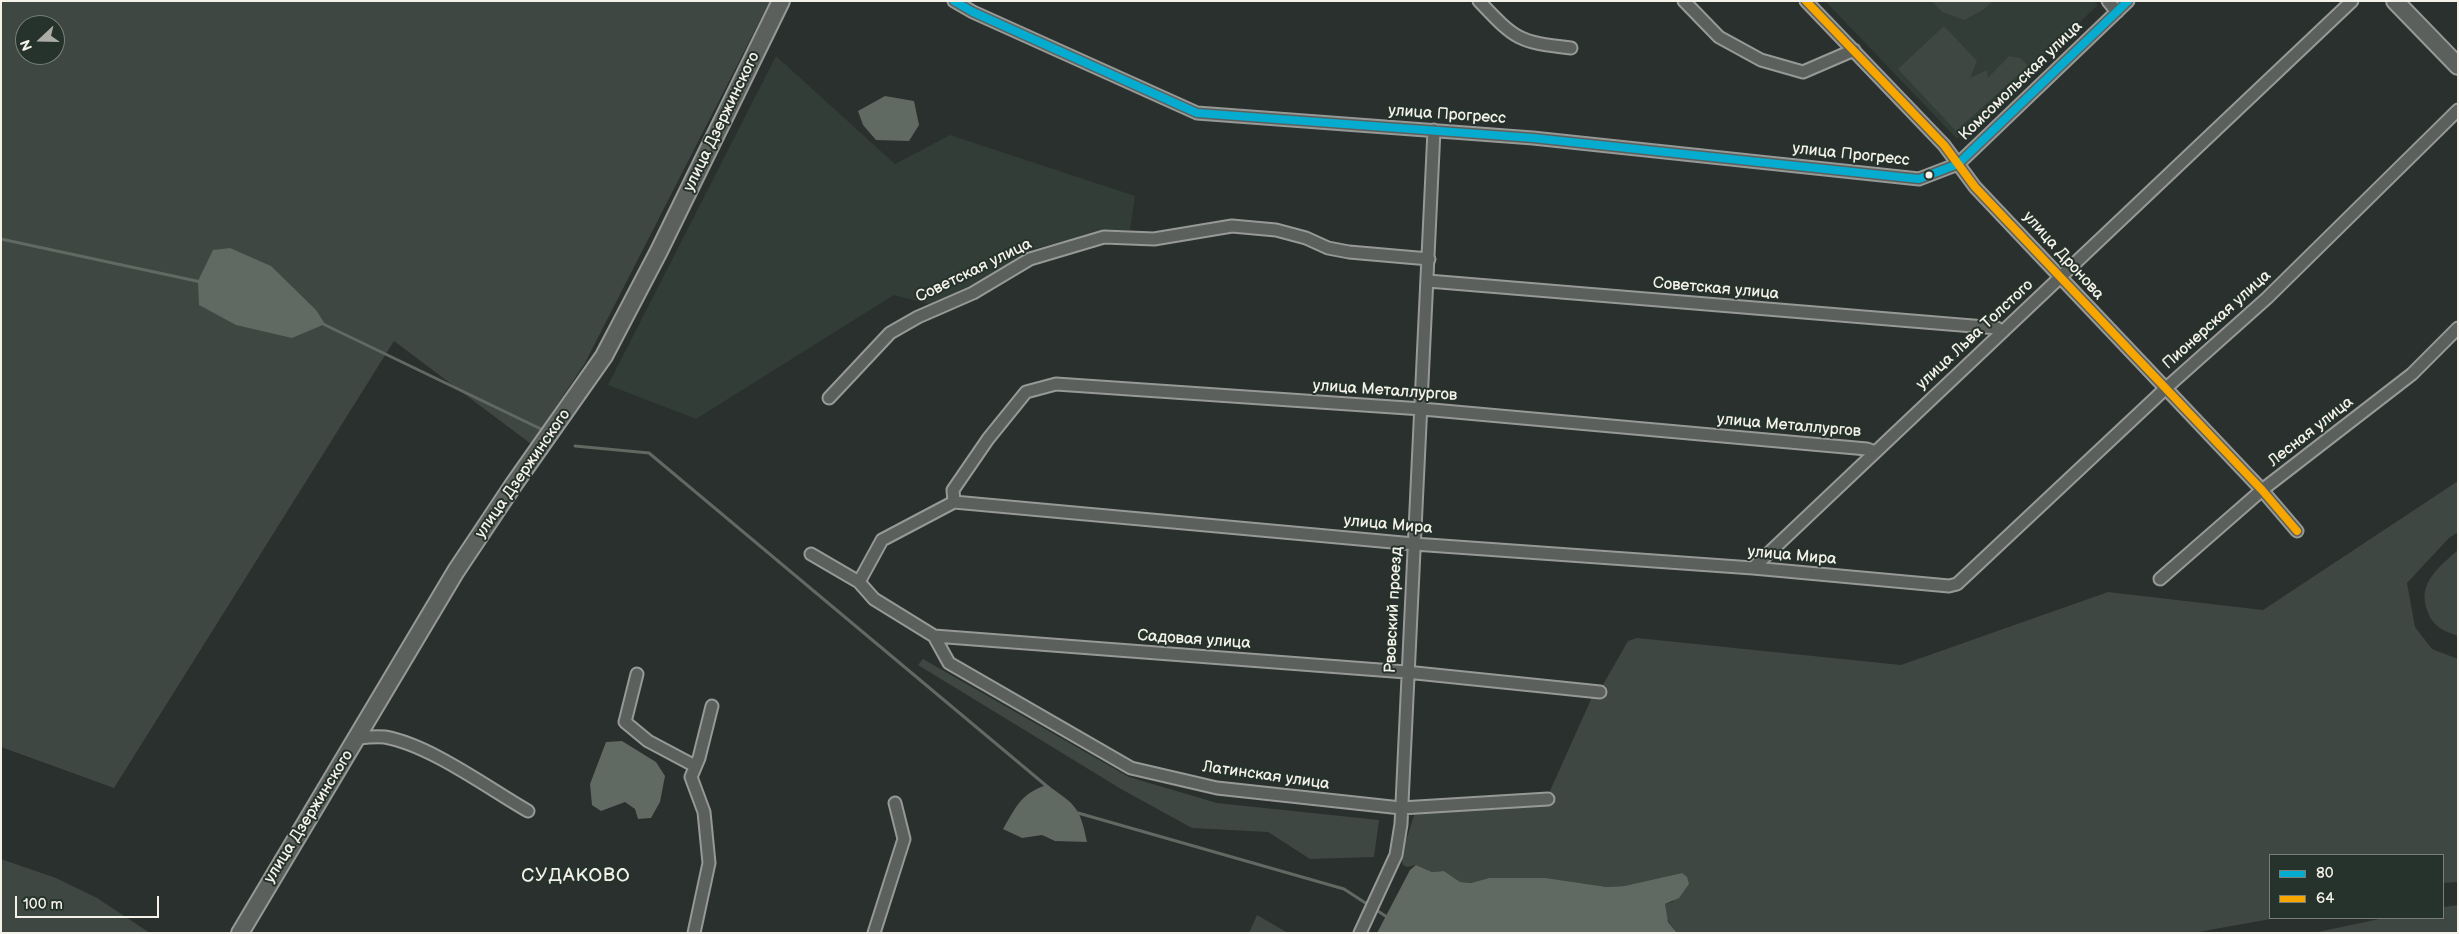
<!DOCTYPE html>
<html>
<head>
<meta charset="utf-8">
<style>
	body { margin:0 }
	#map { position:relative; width:2459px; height:934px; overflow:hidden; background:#29302d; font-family:"Balsamiq Sans",sans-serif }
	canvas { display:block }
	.frame { position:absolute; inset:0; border:2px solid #f4f1e8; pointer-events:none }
	.legend { position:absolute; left:2269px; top:854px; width:175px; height:65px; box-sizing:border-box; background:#26332d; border:1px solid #787f78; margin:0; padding:6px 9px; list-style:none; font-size:15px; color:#f4f1e8 }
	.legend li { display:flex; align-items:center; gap:10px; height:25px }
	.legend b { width:25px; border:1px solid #787f78 }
	.north { position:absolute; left:15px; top:15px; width:50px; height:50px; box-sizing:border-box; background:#26332d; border:1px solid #787f78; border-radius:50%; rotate:249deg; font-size:14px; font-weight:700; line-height:20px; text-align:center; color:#f4f1e8 }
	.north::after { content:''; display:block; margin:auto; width:18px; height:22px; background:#adada7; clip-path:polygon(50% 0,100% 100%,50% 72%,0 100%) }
	.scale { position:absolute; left:15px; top:896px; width:144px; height:22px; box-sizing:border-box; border:2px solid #f4f1e8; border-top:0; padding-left:6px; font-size:15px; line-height:18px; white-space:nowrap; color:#f4f1e8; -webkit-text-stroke:4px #26332d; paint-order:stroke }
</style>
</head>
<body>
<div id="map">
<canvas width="2459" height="934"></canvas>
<div class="frame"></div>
<ul class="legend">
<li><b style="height:6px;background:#06acd0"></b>80</li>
<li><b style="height:6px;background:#f7a600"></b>64</li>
</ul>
<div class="north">N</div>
<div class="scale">100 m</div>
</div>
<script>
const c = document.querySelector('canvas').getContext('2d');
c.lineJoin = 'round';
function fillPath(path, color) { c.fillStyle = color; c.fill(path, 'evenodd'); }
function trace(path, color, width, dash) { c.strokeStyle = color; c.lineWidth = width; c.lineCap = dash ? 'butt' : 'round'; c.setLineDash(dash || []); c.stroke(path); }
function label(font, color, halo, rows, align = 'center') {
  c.font = font + ' "Balsamiq Sans",sans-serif'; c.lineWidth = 4; c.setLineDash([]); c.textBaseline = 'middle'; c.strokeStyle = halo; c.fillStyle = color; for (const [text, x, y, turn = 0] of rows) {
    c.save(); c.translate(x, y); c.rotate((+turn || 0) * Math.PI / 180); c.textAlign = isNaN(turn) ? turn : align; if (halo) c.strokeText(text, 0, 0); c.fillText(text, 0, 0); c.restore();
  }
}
fillPath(new Path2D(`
	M1825 1H2094L2098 5 1957 139Z
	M776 56 895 164 950 135 1135 196 1130 230H1108L1029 250 986 279 932 305 894 295 696 419 608 385Z`), '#323d37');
fillPath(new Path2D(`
	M1 1H770L585 363 531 444 394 341 114 788 1 747ZM25 25H55V55H25Z
	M1932 1H1993L1983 10 1964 20 1942 12Z
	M1944 26 1977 61 1970 78 1987 70 1988 78 2009 56 2020 58 2028 66 1956 131 1898 69Z
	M2458 481V532L2449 538 2407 583 2415 627 2432 649 2458 659V882L2443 883V855H2270V918H2276L2193 933H1677C1670 924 1663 916 1665 904L1673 902 1682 873 1624 886 1607 887 1546 878H1489L1471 883 1460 882 1444 871 1432 872 1416 865 1407 867 1403 865 1401 857 1415 812 1545 802 1593 695 1601 688 1628 641 1637 638 1901 665 2108 592 2263 610Z
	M2458 550V636C2443 631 2432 626 2427 610 2417 583 2440 566 2458 550Z
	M923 659 1129 777 1217 803 1379 820 1374 857 1310 859 1268 832 1192 828 1121 789 918 665Z
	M1 859 56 878 97 898 150 933H1Z
	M2458 905V933H2313L2384 918H2443V907Z
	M1257 915 1288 933H1249Z`), '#3e4742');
fillPath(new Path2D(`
	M885 96 914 101 919 125 909 141 876 140 863 125 858 111Z
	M230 248 271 266 316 310 325 324 292 338 236 325 199 305 198 281 213 250Z
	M622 741 656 762 665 776 660 802 651 818 638 819 635 809 625 802 601 811 592 805 590 784 606 742Z
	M1047 785C1076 805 1080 807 1087 842L1055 841 1042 835 1022 838 1003 829C1016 807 1021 793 1047 785Z
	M1416 865 1432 872 1444 871 1460 882 1471 883 1489 878H1546L1607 887 1624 886 1682 873 1687 877 1689 884 1679 898 1665 904 1668 922 1677 933H1377L1410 870Z`), '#616963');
trace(new Path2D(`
	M1 239 201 282
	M321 323 543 430
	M575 446 649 453 1049 788
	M1078 813 1344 889 1387 917`), '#616963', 3);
const street = new Path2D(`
	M954 1 973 12 1197 113 1533 138 1919 179 1958 164 2128 1
	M1479 1C1516 40 1518 42 1571 48
	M1684 1 1719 37 1761 60 1803 72 1854 50
	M1806 1 1944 145 1975 187 2262 490 2297 531
	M2108 1 2117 12
	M1428 281 1997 328 2001 332
	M829 398 890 333 918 317 973 293 1030 259 1104 237 1154 239 1232 226 1276 230 1306 238 1328 248 1349 252 1429 259
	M954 502 953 490 988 439 1026 392 1056 384 1422 409 1867 449 1875 452
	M811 554 859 582 874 599 934 636 1406 672 1600 692
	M1753 568 2352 1
	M2160 579 2262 490 2412 374 2458 328
	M859 582 882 540 954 502 1414 544 1753 568 1949 586 1957 584 2165 389 2267 298 2458 110
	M934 636 949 663 1131 768 1217 788 1401 808 1548 799
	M637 674 625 722 648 741 695 766
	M358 738C367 737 377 736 385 737 430 745 488 788 528 811
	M694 933 709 863 704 812 691 777 699 758 712 706
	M874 933 904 839 895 803
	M1360 933 1396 855 1401 824 1434 130`);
const secondary = new Path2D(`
	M2395 1 2458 66
	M240 933 456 571 514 484 604 356 659 251 781 1`);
trace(street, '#969996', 15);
trace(secondary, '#969996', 20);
trace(street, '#5c605c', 11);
trace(secondary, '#5c605c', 16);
trace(new Path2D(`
	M954 1 973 12 1197 113 1533 138 1919 179 1958 164 2128 1`), '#06acd0', 8);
trace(new Path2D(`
	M1806 1 1944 145 1975 187 2262 490 2297 531`), '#f7a600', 8);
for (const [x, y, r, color] of [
	[1929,175,4.5,"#f4f1e8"]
]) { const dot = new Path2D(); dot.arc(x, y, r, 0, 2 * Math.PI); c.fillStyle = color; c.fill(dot); trace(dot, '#26332d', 2); }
label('16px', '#f4f1e8', '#26332d', [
	["Комсомольская улица",2021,81,-44],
	["улица Прогресс",1447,115,4],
	["улица Дзержинского",722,122,-64],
	["улица Прогресс",1851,155,6],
	["улица Дронова",2063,256,48],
	["Советская улица",974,271,-26],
	["Советская улица",1716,289,5],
	["Пионерская улица",2217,320,-42],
	["улица Льва Толстого",1975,335,-43],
	["улица Металлургов",1385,391,4],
	["улица Металлургов",1789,426,5],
	["Лесная улица",2311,432,-38],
	["улица Дзержинского",523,474,-55],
	["улица Мира",1388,525,5],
	["улица Мира",1792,556,5],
	["Рвовский проезд",1394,610,-87],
	["Садовая улица",1194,640,4],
	["Латинская улица",1266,776,8],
	["улица Дзержинского",309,817,-58]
]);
c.letterSpacing = '1px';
label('19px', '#f4f1e8', '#26332d', [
	["СУДАКОВО",576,876]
]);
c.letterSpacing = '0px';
</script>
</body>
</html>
